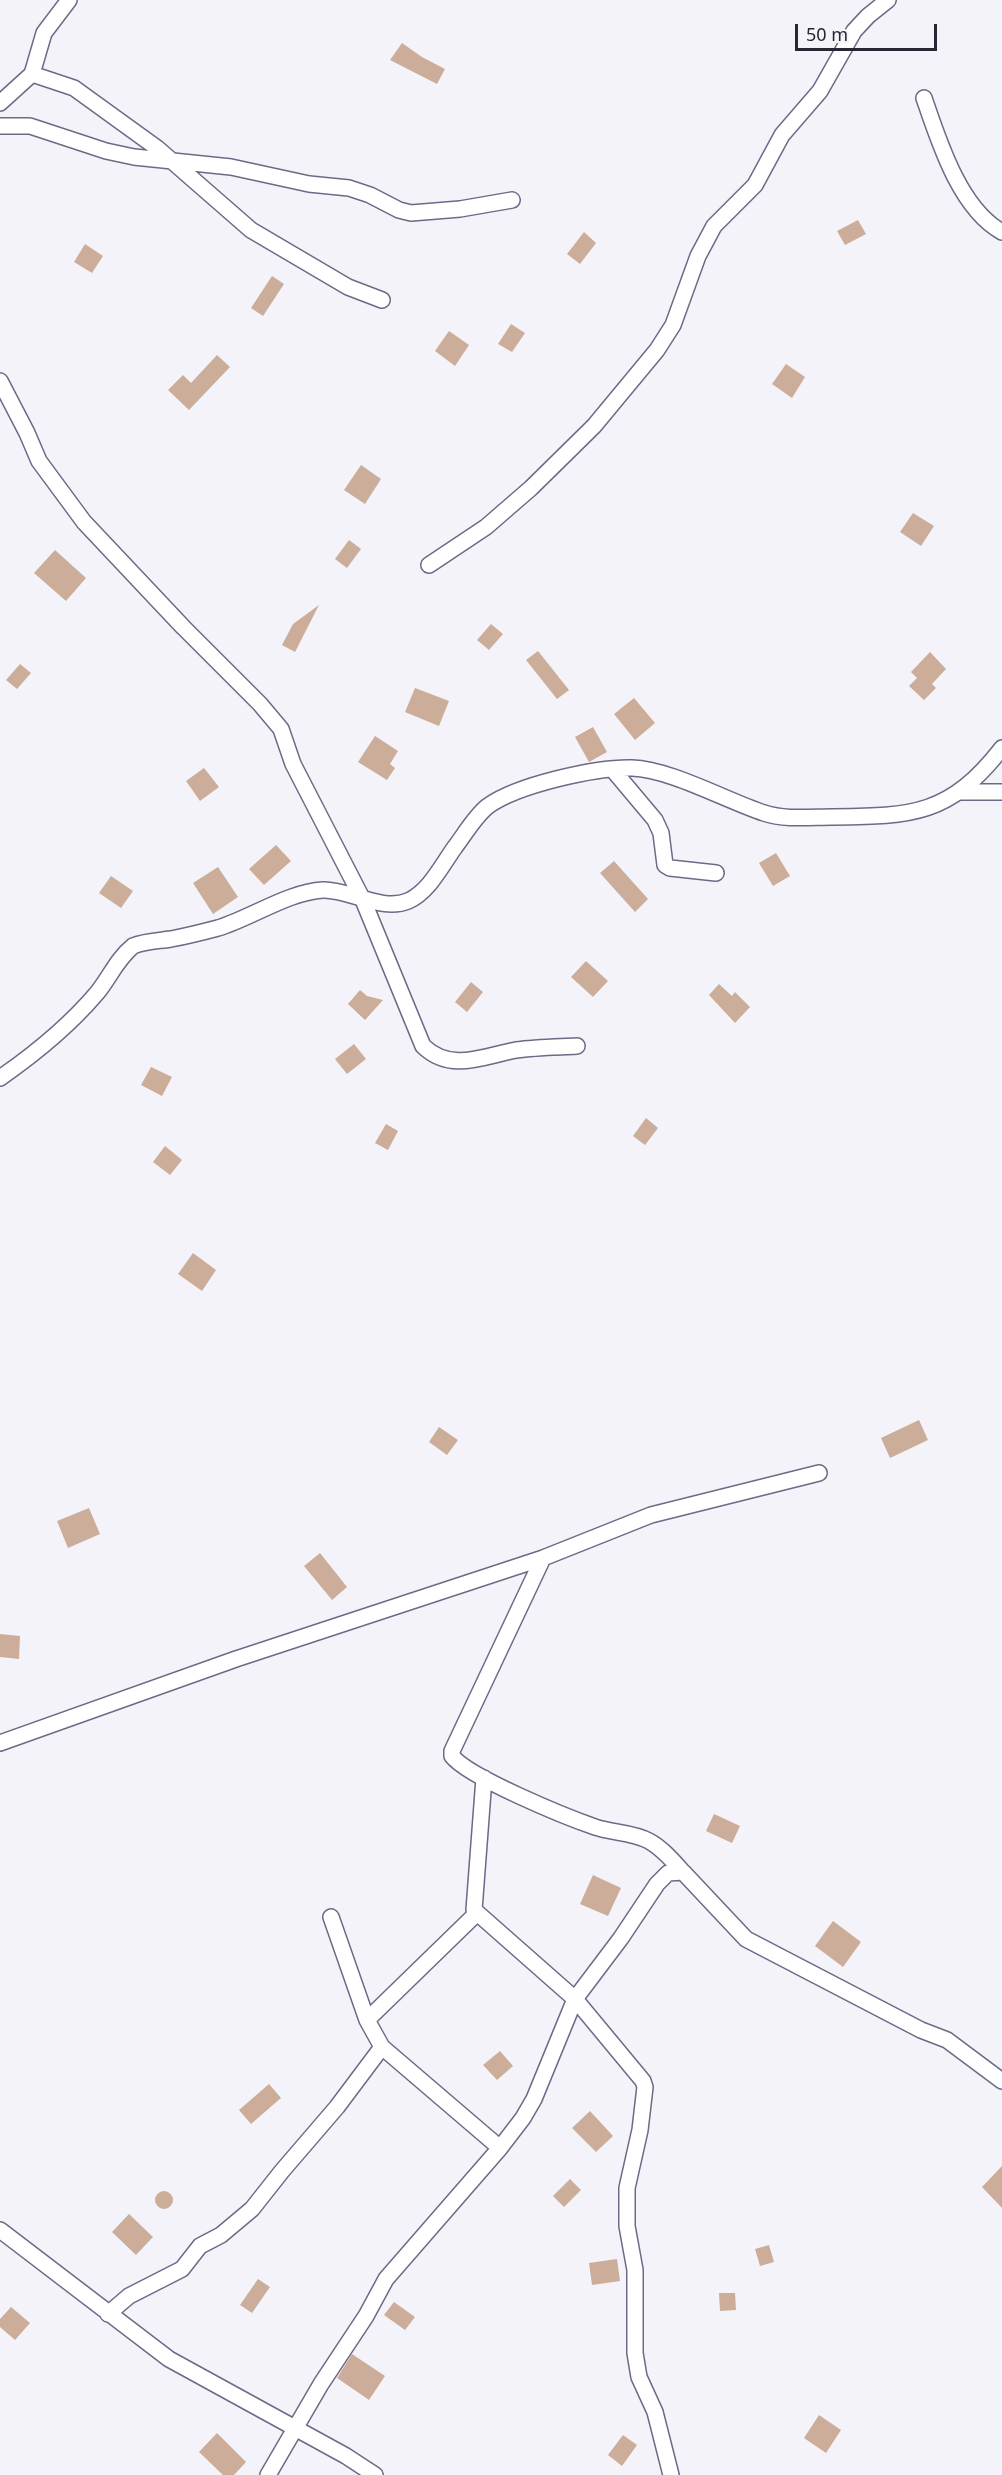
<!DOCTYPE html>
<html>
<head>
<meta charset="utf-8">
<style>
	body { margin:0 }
	#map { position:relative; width:1002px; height:2475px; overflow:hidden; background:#f4f3fa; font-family:"Noto Sans",sans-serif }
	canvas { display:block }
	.scale { position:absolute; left:795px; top:24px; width:142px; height:27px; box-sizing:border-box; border:3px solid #282632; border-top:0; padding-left:8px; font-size:18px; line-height:21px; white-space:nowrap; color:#282632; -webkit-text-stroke:4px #f4f3fa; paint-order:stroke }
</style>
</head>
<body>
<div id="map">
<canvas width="1002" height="2475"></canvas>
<div class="scale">50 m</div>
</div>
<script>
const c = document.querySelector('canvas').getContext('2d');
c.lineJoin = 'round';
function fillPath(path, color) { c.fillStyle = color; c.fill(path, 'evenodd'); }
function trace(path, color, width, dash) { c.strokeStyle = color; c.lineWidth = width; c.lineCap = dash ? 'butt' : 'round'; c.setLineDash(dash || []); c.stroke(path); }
fillPath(new Path2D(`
	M402 43 422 57 445 69 437 84 390 60Z
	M858 220 866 234 845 245 837 231Z
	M584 232 596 243 580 264 567 254Z
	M85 244 103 256 92 273 74 262Z
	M272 276 284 284 263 316 251 308Z
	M511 324 525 333 512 352 498 344Z
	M449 331 469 345 455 366 435 351Z
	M217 355 230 367 189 410 168 390 183 375 191 383Z
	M786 364 805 377 792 398 772 384Z
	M361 465 381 479 365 504 344 490Z
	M913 513 934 526 921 546 900 532Z
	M349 540 361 549 347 568 335 559Z
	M55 550 86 578 66 601 34 573Z
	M319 605 295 652 282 645 293 624Z
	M491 624 503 634 489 650 477 640Z
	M538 651 569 690 557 699 526 660Z
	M930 652 946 669 932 684 936 688 924 700 909 686 917 678 911 672Z
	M20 664 31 673 17 689 6 680Z
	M415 688 449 701 439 726 405 712Z
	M634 698 655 723 635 740 614 714Z
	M593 727 607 752 589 762 575 737Z
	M375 736 398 751 390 764 395 768 387 780 358 762Z
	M204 768 219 787 200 801 186 781Z
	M276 845 291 861 264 885 249 869Z
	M776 853 790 876 773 886 759 863Z
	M614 861 648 899 635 912 600 873Z
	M218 867 238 897 213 914 193 883Z
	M111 876 133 891 121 908 99 893Z
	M586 961 608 981 593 997 571 977Z
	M471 982 483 992 467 1012 455 1002Z
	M719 984 732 996 735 992 750 1007 735 1023 709 995Z
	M360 990 367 996 383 1000 365 1020 348 1004Z
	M354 1044 366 1059 347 1074 335 1059Z
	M151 1067 172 1077 162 1096 141 1085Z
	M646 1118 658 1128 645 1145 633 1136Z
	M386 1124 398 1131 388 1150 375 1143Z
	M165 1146 182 1160 170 1175 153 1162Z
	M193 1253 216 1270 202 1291 178 1274Z
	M919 1420 928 1440 890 1458 881 1438Z
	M439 1427 458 1440 447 1455 429 1442Z
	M89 1508 100 1534 68 1548 57 1521Z
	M320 1553 347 1587 332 1600 304 1566Z
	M0 1634 20 1636 19 1659 0 1657Z
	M714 1814 740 1826 732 1843 706 1831Z
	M593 1875 621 1888 608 1916 580 1904Z
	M833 1921 861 1942 843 1967 815 1946Z
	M500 2051 513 2066 497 2080 483 2065Z
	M269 2084 281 2098 251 2124 239 2110Z
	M590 2111 613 2136 596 2152 572 2128Z
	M1002 2166V2208L982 2187Z
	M570 2179 581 2190 564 2207 553 2196Z
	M155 2200a9 9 0 1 1 18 0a9 9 0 1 1-18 0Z
	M129 2214 153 2237 136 2255 112 2232Z
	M769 2245 774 2262 760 2266 755 2249Z
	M617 2259 620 2281 592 2285 589 2263Z
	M258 2279 270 2287 252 2313 240 2305Z
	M719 2293H735L736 2310 720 2311Z
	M394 2302 415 2317 405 2330 384 2315Z
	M11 2307 30 2323 15 2340 0 2327V2319Z
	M352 2354 385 2376 369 2400 337 2378Z
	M819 2415 841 2430 826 2453 804 2438Z
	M217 2433 246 2462 234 2475H223L199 2452Z
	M623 2435 637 2445 622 2466 608 2455Z`), '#cbad99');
const street = new Path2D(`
	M32 74 44 33 69 0
	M924 98C939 142 960 209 1002 232
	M0 103 32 74 74 88 157 148 251 230 348 287 382 300
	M0 126H30L106 151 134 157 231 167 309 184 349 188 370 195 399 210 411 213 460 209 512 200
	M0 381 27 433 39 461 84 522 183 627 260 704 281 729 293 764 363 900 423 1046C451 1073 484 1056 516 1050 536 1047 557 1047 577 1046
	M429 565 486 527 531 488 594 426 657 350 673 325 698 256 714 226 755 185 782 135 820 91 854 31 868 16 888 0
	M613 770 655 820 661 833 665 865 670 868 716 873
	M958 792H1002
	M0 1078C36 1053 69 1026 97 993 110 977 117 959 133 946 145 941 158 941 171 939 187 936 203 932 218 928 251 918 288 892 323 890 348 889 382 912 408 901 429 892 442 865 455 847 465 834 475 816 488 806 517 785 596 767 632 768 670 769 727 801 764 813 785 820 811 817 832 817 912 816 949 816 1002 748
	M543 1558 452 1751V1756C468 1777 566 1817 595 1827 612 1833 633 1832 649 1841 662 1848 673 1861 683 1872
	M0 1743 236 1659 543 1558 651 1515 819 1473
	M484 1778 474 1910 575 1999 643 2081 645 2087 640 2130 627 2188V2226L635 2270V2353L639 2377 655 2412 671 2475
	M331 1917 367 2020 382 2047 500 2148
	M367 2020 476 1914
	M0 2230 169 2359 346 2456 375 2475
	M108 2314 129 2296 182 2269 200 2246 221 2235 252 2209 282 2171 337 2107 382 2047
	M268 2475 321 2384 366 2316 386 2279 500 2148 523 2118 534 2099 575 1999 621 1938 657 1884 668 1873 683 1872 746 1939 921 2030 947 2040 1002 2081`);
trace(street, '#6e6986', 18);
trace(street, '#fff', 15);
</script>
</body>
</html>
